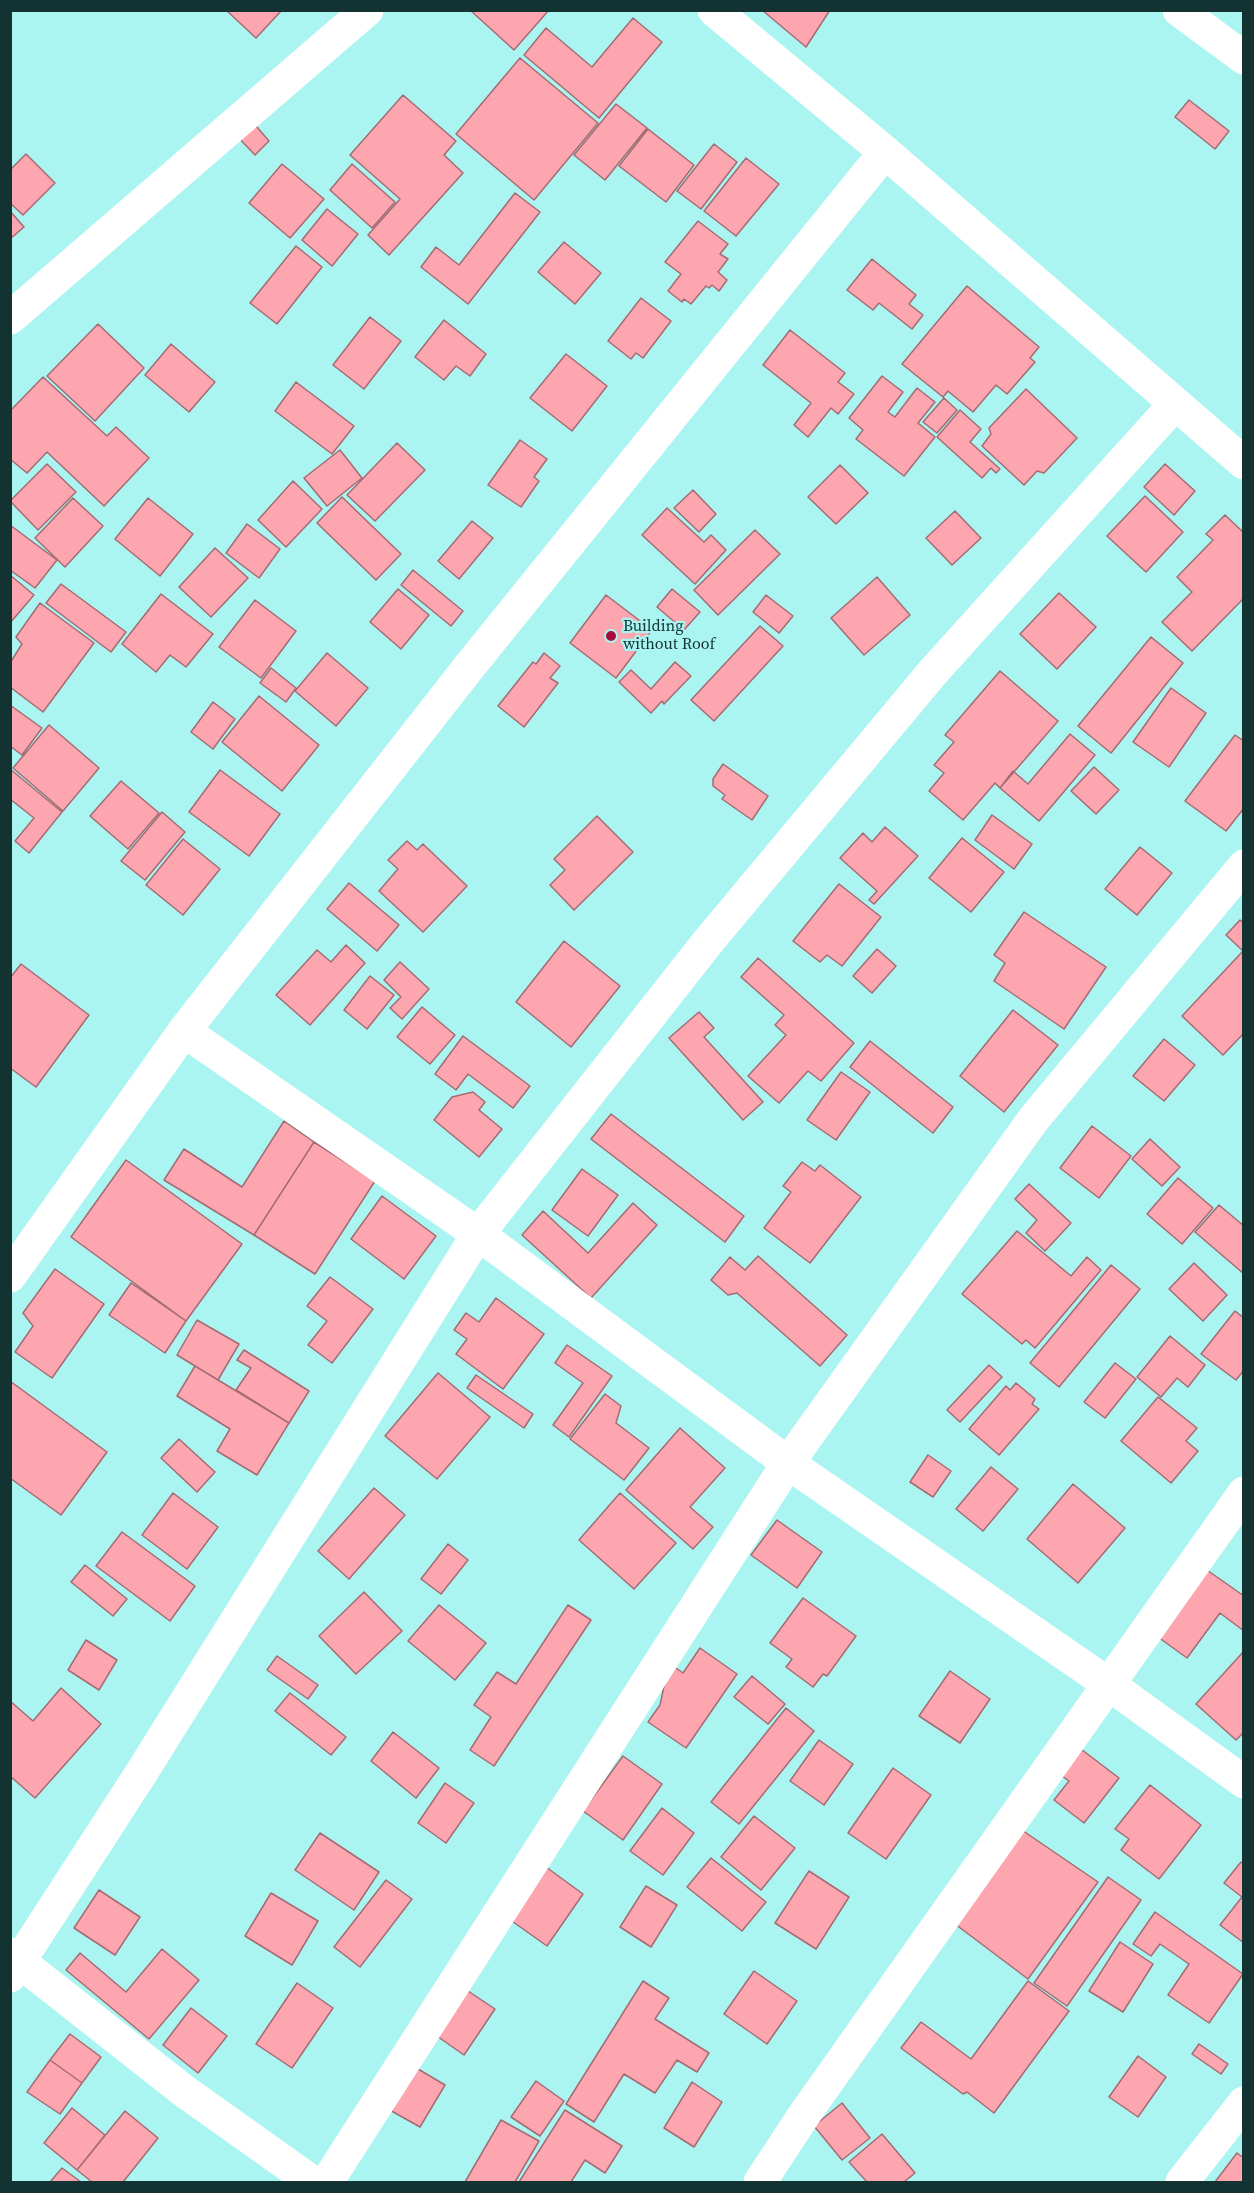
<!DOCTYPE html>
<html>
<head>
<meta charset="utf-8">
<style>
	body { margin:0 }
	#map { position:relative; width:1254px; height:2193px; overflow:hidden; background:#aaf5f1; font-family:"Source Serif 4",serif }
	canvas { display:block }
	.frame { position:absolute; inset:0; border:12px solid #133332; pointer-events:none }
</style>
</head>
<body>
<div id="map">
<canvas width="1254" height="2193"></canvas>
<div class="frame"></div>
</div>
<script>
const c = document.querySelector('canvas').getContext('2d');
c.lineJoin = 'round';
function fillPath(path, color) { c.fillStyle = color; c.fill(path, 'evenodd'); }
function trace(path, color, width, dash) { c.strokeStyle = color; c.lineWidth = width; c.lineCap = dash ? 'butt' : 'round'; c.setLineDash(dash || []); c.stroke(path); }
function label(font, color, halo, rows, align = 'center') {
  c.font = font + ' "Source Serif 4",serif'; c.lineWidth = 4.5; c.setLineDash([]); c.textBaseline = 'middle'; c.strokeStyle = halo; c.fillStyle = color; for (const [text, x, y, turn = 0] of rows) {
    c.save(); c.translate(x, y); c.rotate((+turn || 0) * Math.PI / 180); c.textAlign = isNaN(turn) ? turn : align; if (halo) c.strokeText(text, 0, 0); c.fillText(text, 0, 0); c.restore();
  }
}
const building = new Path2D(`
	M226 10H282L256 38Z
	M470 10H549L514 50Z
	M762 10H830L806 47Z
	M633 18 662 42 599 118 524 55 546 28 592 67Z
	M520 58 598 123 534 200 456 134Z
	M403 95 456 141 444 155 463 173 389 255 368 235 400 199 350 155Z
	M1189 100 1229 131 1215 149 1175 117Z
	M616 104 647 128 605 180 574 155Z
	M250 119 269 141 255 155 234 133Z
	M648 129 694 165 666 202 619 166Z
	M714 144 737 162 701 209 677 191Z
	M26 154 55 183 23 215 10 203V170Z
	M746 158 779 184 736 236 704 211Z
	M282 164 324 199 290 238 249 203Z
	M352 164 395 202 372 228 330 190Z
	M515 193 540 212 468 304 421 267 436 247 459 265Z
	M327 209 358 234 332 266 302 240Z
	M10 211 24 227 10 239Z
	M698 221 728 244 720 254 728 259 718 272 727 280 719 291 712 285 709 288 706 286 691 304 684 299 682 302 668 291 681 274 665 262Z
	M564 242 601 273 575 304 538 272Z
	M296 246 322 267 277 324 250 303Z
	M872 259 916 295 909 304 923 315 912 329 879 303 873 310 847 290Z
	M967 286 1039 347 1030 358 1035 362 1007 394 996 385 973 412 948 391 943 397 902 364Z
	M641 298 671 321 643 358 636 353 631 359 608 341Z
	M370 317 401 341 364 389 333 365Z
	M444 320 486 354 470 376 456 366 444 380 415 357Z
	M98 324 144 368 95 421 47 376Z
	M790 330 845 373 838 382 854 394 838 414 831 408 808 437 794 425 811 403 763 365Z
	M171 344 215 382 189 412 145 375Z
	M566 354 607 386 572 431 530 398Z
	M882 376 903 392 888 412 895 417 917 388 935 402 918 423 935 437 904 476 856 439 863 430 849 418Z
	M43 377 107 436 116 427 149 458 104 506 47 452 27 473 10 459V411Z
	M296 382 354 426 332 454 275 411Z
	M1026 389 1077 438 1044 473 1037 471 1024 485 982 446 991 434 989 428Z
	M944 398 957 410 937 433 923 422Z
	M960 410 981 429 970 442 1000 469 996 473 991 468 982 478 937 437Z
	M520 440 547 459 534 477 539 481 521 507 488 485Z
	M397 443 425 470 375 521 347 495Z
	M340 450 362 478 327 506 304 478Z
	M47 464 76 492 38 530 10 501Z
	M1165 464 1195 491 1174 515 1144 487Z
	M840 465 868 493 836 524 808 497Z
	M293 481 322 509 286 547 258 520Z
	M693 490 716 514 699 532 674 508Z
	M1145 496 1183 532 1146 572 1107 536Z
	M342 497 401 554 376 580 317 523Z
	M73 498 103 526 65 567 35 538Z
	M148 498 193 534 160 576 115 539Z
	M667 508 704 542 711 535 726 550 695 584 642 535Z
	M955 511 981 538 952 565 926 538Z
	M1225 515 1244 533V598L1192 651 1162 622 1192 592 1177 577 1213 540 1206 534Z
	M472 521 493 538 459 579 438 561Z
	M247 524 280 549 259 578 226 553Z
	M10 525 57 560 35 588 10 570Z
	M755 530 780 554 718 615 694 590Z
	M215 548 248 578 211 617 179 587Z
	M413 570 463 611 451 626 401 585Z
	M10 575 34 595 10 623Z
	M877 577 910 615 864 655 831 618Z
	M61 584 126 632 111 652 46 603Z
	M398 589 429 615 401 649 370 622Z
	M672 589 700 612 684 630 657 607Z
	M1059 593 1096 627 1057 669 1020 634Z
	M161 594 213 634 186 667 170 655 156 672 122 644Z
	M606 595 652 630 616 678 570 643Z
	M766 595 793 616 779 633 753 612Z
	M255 600 296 631 261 678 219 647Z
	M40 603 94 643 43 712 10 687V663L22 644 16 637Z
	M760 626 783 646 714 721 691 700Z
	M1151 637 1183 663 1111 753 1078 726Z
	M327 653 368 688 336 726 295 691Z
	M544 653 560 666 550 678 558 683 524 727 498 706 533 662 536 664Z
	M675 662 691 676 664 704 662 701 651 713 619 682 631 670 651 689Z
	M271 668 296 688 286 702 260 683Z
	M1000 671 1058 721 1000 788 995 783 963 820 929 791 944 773 934 765 954 742 945 735Z
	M1171 688 1206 713 1169 767 1133 742Z
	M259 696 319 745 282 791 222 742Z
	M213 702 235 719 213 749 191 732Z
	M10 705 42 728 22 755 10 746Z
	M49 725 99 768 63 811 13 768Z
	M1070 734 1095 755 1039 821 1000 788 1013 771 1028 784Z
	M1235 735 1244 741V808L1226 831 1185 801Z
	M723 764 768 796 752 820 722 799 725 795 713 786V779Z
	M1094 767 1119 790 1096 814 1071 791Z
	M10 769 62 812 29 853 15 841 34 818 10 799Z
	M220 770 280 814 249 856 189 812Z
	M121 781 159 813 128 849 90 816Z
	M162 812 185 832 145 880 121 861Z
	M992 815 1032 844 1014 869 975 840Z
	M597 816 633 852 574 910 550 885 565 870 554 859Z
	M885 827 918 856 874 904 869 900 877 891 840 858 863 833 872 842Z
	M962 838 1004 872 971 912 929 878Z
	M183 839 220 869 183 915 146 885Z
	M407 841 417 850 423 844 467 886 423 932 379 891 398 869 388 860Z
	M1140 847 1172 873 1137 915 1105 889Z
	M349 883 399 925 377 951 327 909Z
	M839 884 881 917 842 966 827 955 820 962 793 941Z
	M1024 912 1106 967 1064 1029 994 981 1005 963 994 955Z
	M1240 920 1244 923V1033L1223 1055 1182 1016 1243 951 1226 935Z
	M564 941 620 986 571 1047 516 1002Z
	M346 945 365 963 310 1025 276 995 317 950 331 962Z
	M877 949 896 966 872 993 853 976Z
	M758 958 854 1043 821 1081 808 1071 779 1103 748 1076 786 1035 775 1025 784 1015 741 977Z
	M400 962 429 989 402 1019 390 1008 401 997 384 980Z
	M21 964 89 1015 36 1087 10 1068V978Z
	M370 976 394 995 367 1029 344 1010Z
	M422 1007 455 1035 430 1064 397 1037Z
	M1013 1010 1058 1045 1004 1112 960 1076Z
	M699 1012 714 1028 704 1037 763 1102 743 1120 669 1038Z
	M463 1036 530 1086 513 1108 468 1074 456 1090 435 1074Z
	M1164 1039 1195 1065 1164 1101 1133 1076Z
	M870 1041 953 1107 933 1133 850 1067Z
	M841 1072 870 1092 836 1140 807 1120Z
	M473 1092 485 1102 479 1110 502 1129 479 1157 434 1120 452 1097Z
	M611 1114 744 1216 725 1242 591 1139Z
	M284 1121 314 1142 254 1235 164 1180 184 1149 242 1187Z
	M1092 1126 1131 1156 1099 1198 1060 1168Z
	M1150 1139 1180 1167 1162 1186 1132 1159Z
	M314 1142 375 1181 315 1274 254 1235Z
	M126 1160 242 1244 186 1321 71 1237Z
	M802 1162 815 1171 820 1165 861 1197 810 1263 764 1228 791 1192 783 1186Z
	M582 1169 618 1195 588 1236 552 1210Z
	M1178 1178 1213 1208 1182 1244 1147 1214Z
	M1029 1184 1071 1223 1045 1251 1026 1233 1037 1220 1015 1199Z
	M382 1196 436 1236 404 1279 351 1239Z
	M633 1203 657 1225 591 1298 522 1235 543 1211 588 1253Z
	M1219 1205 1244 1226V1274L1195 1232Z
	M1017 1231 1071 1276 1087 1257 1101 1270 1035 1348 1026 1340 1022 1344 962 1294Z
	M758 1256 847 1335 820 1366 737 1293 728 1295 711 1280 730 1257 745 1270Z
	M1194 1263 1227 1295 1203 1321 1169 1289Z
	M1111 1265 1140 1289 1059 1387 1030 1363Z
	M55 1269 104 1304 52 1378 15 1352 33 1326 23 1313Z
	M330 1277 373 1309 332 1363 308 1345 327 1321 307 1306Z
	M131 1283 186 1321 165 1353 109 1315Z
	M496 1298 544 1334 503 1389 456 1354 467 1339 454 1330 466 1313 479 1322Z
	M1235 1311 1244 1318V1370L1236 1380 1201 1354Z
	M197 1320 239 1344 218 1380 177 1355Z
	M1170 1336 1205 1365 1188 1387 1177 1378 1161 1397 1137 1377Z
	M567 1345 612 1376 569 1437 553 1425 583 1383 555 1363Z
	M244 1350 309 1391 289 1423 236 1390 251 1368 237 1360Z
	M1115 1363 1136 1379 1105 1418 1084 1402Z
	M989 1365 1002 1377 960 1422 947 1410Z
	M195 1366 289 1423 257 1475 217 1451 230 1429 177 1396Z
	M438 1373 490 1417 437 1479 385 1436Z
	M476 1375 533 1414 524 1428 467 1388Z
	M10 1381 107 1452 61 1515 10 1478Z
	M1016 1383 1035 1399 1032 1404 1039 1409 999 1455 969 1429 1006 1386 1010 1390Z
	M605 1394 621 1406 616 1423 649 1448 624 1480 570 1439Z
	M1158 1397 1197 1428 1186 1441 1198 1451 1171 1483 1121 1441Z
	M680 1428 725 1468 690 1507 713 1527 693 1549 626 1490Z
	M179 1439 215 1472 197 1492 161 1458Z
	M928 1455 951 1471 933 1497 910 1482Z
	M991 1467 1018 1489 983 1531 956 1509Z
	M1073 1484 1125 1528 1078 1583 1027 1539Z
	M374 1488 405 1515 349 1579 318 1551Z
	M173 1493 218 1527 187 1569 142 1535Z
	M620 1493 676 1543 634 1589 579 1540Z
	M777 1520 822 1552 797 1588 751 1555Z
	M122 1532 195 1586 170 1621 96 1566Z
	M448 1544 468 1560 441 1594 421 1579Z
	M85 1565 127 1599 113 1616 71 1582Z
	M1207 1570 1244 1596V1631L1220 1613 1187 1658 1158 1637Z
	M364 1592 402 1631 356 1674 319 1636Z
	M803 1598 856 1636 827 1676 823 1674 813 1687 786 1667 792 1659 770 1643Z
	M439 1605 486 1643 455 1680 408 1641Z
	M568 1605 591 1620 494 1766 470 1750 491 1717 474 1705 497 1672 516 1684Z
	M86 1640 117 1660 99 1690 68 1670Z
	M700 1648 737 1674 686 1748 648 1722 660 1705 669 1663 683 1673Z
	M1244 1651V1732L1236 1740 1196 1704Z
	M277 1656 318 1685 308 1699 267 1670Z
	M950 1671 990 1699 960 1743 919 1716Z
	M752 1676 785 1704 768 1724 734 1697Z
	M61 1688 101 1724 35 1798 10 1776V1701L33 1721Z
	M290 1693 346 1737 331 1755 275 1711Z
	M786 1708 814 1731 739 1824 711 1802Z
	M393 1732 439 1768 416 1798 371 1761Z
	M819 1740 853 1764 824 1805 790 1781Z
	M1073 1743 1119 1778 1084 1823 1054 1800 1069 1781 1052 1769Z
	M623 1756 662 1784 623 1840 583 1811Z
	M893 1768 931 1795 886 1859 848 1833Z
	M445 1783 474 1803 446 1843 418 1823Z
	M1150 1785 1201 1825 1159 1879 1121 1850 1129 1839 1115 1829Z
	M662 1808 694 1833 663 1875 630 1851Z
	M754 1816 795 1848 761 1890 721 1857Z
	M1016 1826 1098 1882 1028 1979 951 1921Z
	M320 1833 379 1872 354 1910 295 1870Z
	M711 1858 766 1902 742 1931 687 1887Z
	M1241 1862 1244 1864V1943L1220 1925 1242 1897 1224 1883Z
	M546 1867 583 1894 547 1946 509 1919Z
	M809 1871 849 1897 816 1949 775 1923Z
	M1108 1877 1141 1900 1067 2006 1034 1983Z
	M386 1880 412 1899 360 1967 334 1947Z
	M646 1886 677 1905 651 1947 620 1927Z
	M99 1890 140 1917 115 1955 74 1928Z
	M271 1893 318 1921 292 1965 245 1936Z
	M1155 1912 1243 1974 1209 2023 1168 1995 1189 1964 1160 1944 1151 1956 1133 1944Z
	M1120 1942 1153 1964 1123 2012 1089 1991Z
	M162 1949 199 1980 149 2039 66 1970 80 1953 126 1992Z
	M754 1971 797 2001 767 2044 724 2014Z
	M643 1981 669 1998 655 2019 709 2053 697 2072 677 2060 655 2093 624 2074 594 2122 566 2104Z
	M1028 1981 1069 2011 994 2113 967 2092 963 2094 901 2048 921 2022 971 2059Z
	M297 1983 333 2008 292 2068 256 2044Z
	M465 1989 495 2009 464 2055 434 2034Z
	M191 2008 227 2036 198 2073 163 2045Z
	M70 2034 101 2057 82 2083 50 2060Z
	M1199 2044 1228 2064 1221 2074 1192 2054Z
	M1138 2056 1166 2077 1138 2117 1109 2097Z
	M50 2060 82 2083 60 2114 27 2092Z
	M413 2066 445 2085 420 2127 388 2109Z
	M536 2081 564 2101 540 2136 511 2117Z
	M692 2082 722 2102 694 2147 664 2128Z
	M842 2103 870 2138 842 2160 814 2126Z
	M72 2108 105 2135 77 2170 44 2143Z
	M565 2110 622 2146 605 2173 585 2160 571 2182H519Z
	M125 2111 158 2138 123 2182H92L77 2170Z
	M501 2120 539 2141 515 2182H465Z
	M882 2134 915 2173 904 2182H867L849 2162Z
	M1237 2153 1244 2158V2182H1215Z
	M62 2168 81 2182H50Z`);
fillPath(building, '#fea6b0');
trace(building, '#a56b72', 1.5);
trace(new Path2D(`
	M714 10 885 152 1244 463
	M10 318 367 10
	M184 1031 478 1234 788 1463 1107 1683 1244 1782
	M10 1276 184 1031 469 667 885 152
	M10 1954 184 2091 312 2182
	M10 1976 140 1775 478 1234 707 943 933 672 1175 404
	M327 2182 788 1463 1033 1120 1244 866
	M760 2182 804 2115 1244 1493
	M1182 2182 1244 2103`), '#fff', 33);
trace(new Path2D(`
	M1179 10 1244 58`), '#fff', 33);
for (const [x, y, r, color] of [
	[611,636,6,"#a60d3e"]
]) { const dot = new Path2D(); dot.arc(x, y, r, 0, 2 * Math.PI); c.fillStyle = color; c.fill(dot); trace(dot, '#aaf5f1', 2); }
label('16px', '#133332', '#aaf5f1', [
	["Building",623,627],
	["without Roof",623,645]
], 'left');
</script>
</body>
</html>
